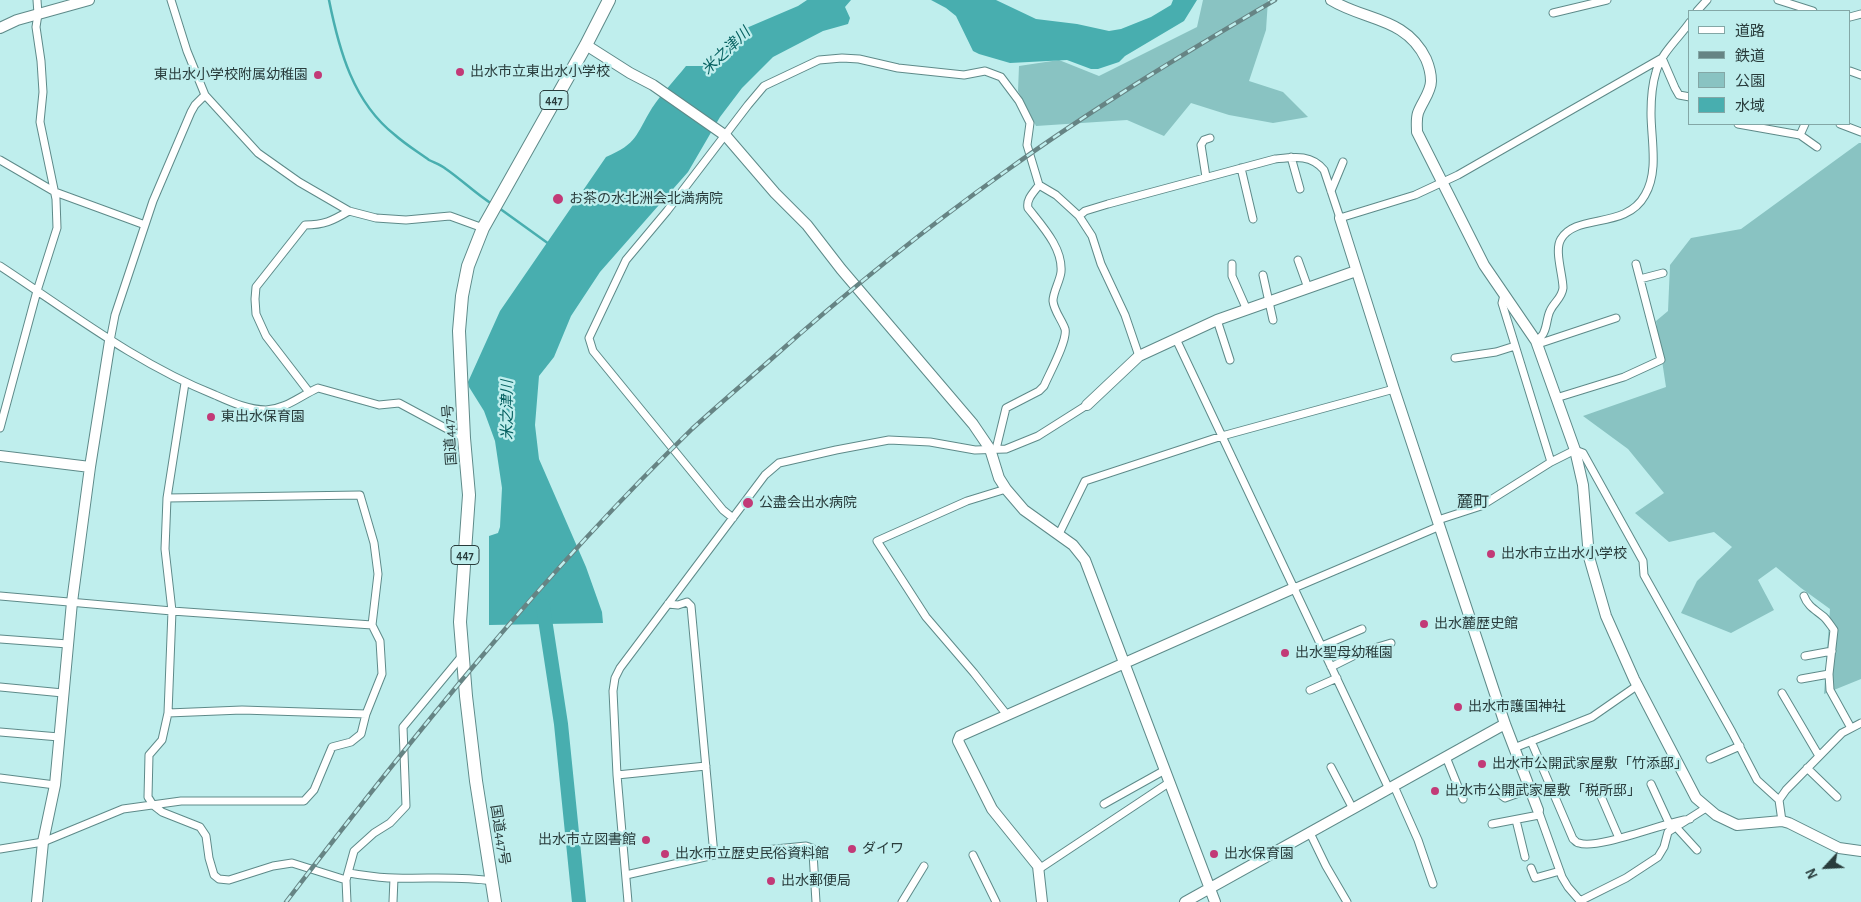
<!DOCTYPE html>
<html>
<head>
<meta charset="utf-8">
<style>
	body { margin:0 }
	#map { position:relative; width:1861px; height:902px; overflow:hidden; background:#bfeeed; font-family:"Alegreya Sans","Noto Sans JP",sans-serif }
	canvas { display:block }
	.legend { position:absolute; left:1688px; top:10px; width:162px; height:115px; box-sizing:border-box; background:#bfeeed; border:1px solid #83a7a6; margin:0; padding:6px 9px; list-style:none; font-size:15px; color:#293c3c }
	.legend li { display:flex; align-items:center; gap:10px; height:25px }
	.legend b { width:25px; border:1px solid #83a7a6 }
	.north { position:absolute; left:1801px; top:842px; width:50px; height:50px; -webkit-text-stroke:4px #bfeeed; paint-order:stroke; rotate:245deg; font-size:14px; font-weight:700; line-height:20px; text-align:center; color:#293c3c }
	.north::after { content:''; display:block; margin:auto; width:18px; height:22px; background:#293c3c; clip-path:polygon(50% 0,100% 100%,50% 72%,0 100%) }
</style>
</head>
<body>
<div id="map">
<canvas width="1861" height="902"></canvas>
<ul class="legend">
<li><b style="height:6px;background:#fff"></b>道路</li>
<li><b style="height:6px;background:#668484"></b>鉄道</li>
<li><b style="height:14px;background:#89c3c2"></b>公園</li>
<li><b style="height:14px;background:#48aeaf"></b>水域</li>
</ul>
<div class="north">N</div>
</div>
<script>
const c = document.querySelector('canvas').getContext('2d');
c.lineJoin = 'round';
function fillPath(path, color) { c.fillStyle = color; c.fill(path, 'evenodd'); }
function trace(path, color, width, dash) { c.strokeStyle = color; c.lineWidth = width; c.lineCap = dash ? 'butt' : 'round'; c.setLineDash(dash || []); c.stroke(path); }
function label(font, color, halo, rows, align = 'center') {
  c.font = font + ' "Alegreya Sans","Noto Sans JP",sans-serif'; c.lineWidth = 4.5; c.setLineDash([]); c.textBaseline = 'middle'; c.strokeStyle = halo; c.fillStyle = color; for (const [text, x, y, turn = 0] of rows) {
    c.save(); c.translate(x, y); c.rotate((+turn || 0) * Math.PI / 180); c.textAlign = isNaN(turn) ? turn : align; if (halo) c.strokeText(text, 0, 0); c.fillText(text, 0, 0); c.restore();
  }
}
fillPath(new Path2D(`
	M1203 0H1268L1266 30 1249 81 1283 92 1308 117 1273 123 1229 115 1191 103 1164 136 1127 120 1036 126 1018 91 1019 66 1059 60 1099 76 1197 27Z
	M1859 143H1861V679L1824 694 1830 609 1801 588 1776 567 1758 580 1774 610 1731 633 1681 613 1697 581 1732 547 1714 532 1669 542 1635 513 1664 493 1628 449 1583 416 1666 387 1656 321 1668 311 1670 265 1691 238 1741 229Z`), '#89c3c2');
fillPath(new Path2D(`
	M807 0H851L845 7 850 18 848 24 823 31 773 57 742 88 720 117 688 172 600 272 571 316 554 357 539 376 535 425 539 459 586 567 602 612 603 623 489 625V536L498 533 500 527 502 488 495 441 484 411 469 387 468 382 500 311 606 157C638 143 635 136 652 108 662 93 675 80 686 66H712L725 54 733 36 737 32 798 6Z
	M931 0H996L1036 19 1077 24 1109 31 1121 29 1151 17 1171 5 1173 0H1197L1184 21 1125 56 1119 62 1098 69H1091L1067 60 1010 63 979 54 973 51 956 16 946 8Z`), '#48aeaf');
trace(new Path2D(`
	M329 0C339 50 353 102 395 135 405 144 418 152 429 160 435 163 441 165 446 169 462 180 476 194 492 204
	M499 208 549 244`), '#48aeaf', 2.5);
trace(new Path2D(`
	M543 606 561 724 579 902`), '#48aeaf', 14);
const street = new Path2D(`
	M171 0 187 51 205 95 258 153 299 182 349 211 376 218 406 220 450 216 483 228
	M1778 0 1813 11
	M1697 11 1707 0
	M1553 13 1607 0
	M1850 17 1861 14
	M1850 71 1861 75
	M1738 124 1800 135 1805 124
	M1840 124 1861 132
	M1800 135 1817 147
	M1291 157 1300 189
	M0 160 55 192 145 225
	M1241 168 1253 219
	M1206 177 1201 145 1204 140 1210 138
	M1331 191 1343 162
	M1079 216 1085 211 1108 204 1275 159C1294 157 1311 154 1324 170L1340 218 1415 195 1458 175 1662 58 1675 88 1679 95 1690 97
	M1298 260 1308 288
	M1232 264V276L1247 310
	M0 266C70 312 137 364 215 395 231 402 248 410 266 410 286 409 300 396 318 388L379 405 399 403 464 438
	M1263 275 1273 320
	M1640 279 1663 273
	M1504 295 1502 303 1551 462
	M1217 320 1230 360
	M1176 339 1389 789
	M110 341 115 315 153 201 191 112 195 105 205 95
	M1536 341C1539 338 1543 336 1544 332 1547 326 1547 317 1550 311 1554 302 1562 298 1563 288 1563 275 1554 250 1561 239 1576 213 1626 230 1645 195 1659 171 1651 140 1651 113 1651 100 1652 85 1656 72 1661 53 1679 38 1690 22
	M1538 344 1616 318
	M1455 358 1496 352 1515 346
	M185 383 167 498 165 549 172 611 168 713 162 740 149 755 148 797 153 805 162 812 200 827 206 836 209 858 214 875 219 879 229 880 273 866 292 863 346 880
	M309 392 266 336 256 314 255 299 256 287 305 225C324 225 332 221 349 211
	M1556 398 1624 377 1661 360 1636 264
	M0 428 37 291 57 228 56 199 40 122 43 92 41 61 36 27 38 14 37 0
	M996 449 1006 408 1039 391 1044 386C1049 374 1068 340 1065 329 1062 320 1054 311 1053 301 1053 292 1060 281 1061 272 1063 248 1042 226 1028 208 1026 199 1034 192 1039 185
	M1006 489 967 501 877 541 926 617 974 673 1007 715
	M733 518 723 510 593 351 589 338 626 260 667 211 748 105 764 86 819 60 842 58 859 59 898 68 964 75 985 71 1001 77 1019 101 1030 123 1027 145 1039 185 1056 195 1079 216 1092 236 1101 264 1125 315 1139 356
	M1438 520 1481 506 1551 462 1575 450 1583 453 1643 561 1644 575 1732 732 1757 780 1779 800 1782 821
	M1059 534 1085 481 1222 436 1394 389
	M1294 588 1440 526
	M0 596 172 611 372 625
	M1804 596C1808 607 1816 610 1824 617 1828 621 1831 626 1834 630L1829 674 1830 690 1851 728
	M668 604 678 605 687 602 691 606 714 855
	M0 639 68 644
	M1322 646 1362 629
	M1805 656 1832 651
	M1331 667 1361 652 1391 643
	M1801 679 1829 674
	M0 687 63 693
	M1310 690 1337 678
	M1782 693 1819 756
	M168 713 242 710 366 714
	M0 732 59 737
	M1531 741 1573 839C1575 840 1576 843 1579 843 1598 850 1665 822 1690 819
	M1514 748 1592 717 1638 685
	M1446 757 1463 799
	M1710 759 1740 746
	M1331 767 1353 809
	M1807 768 1837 797
	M617 775 706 766
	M0 778 55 785
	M1651 784 1669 823
	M1394 786 1418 840 1433 884
	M1600 794 1619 838
	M1501 795 1505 798 1530 789
	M1779 800 1786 790 1842 733 1861 723
	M1104 804 1165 770
	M1538 810 1562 877 1568 887 1581 902
	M1516 820 1525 857
	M1492 824 1539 815
	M1676 827 1697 850
	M1310 833 1326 866 1347 902
	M0 849 43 842 123 809 181 801H304L314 790 332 747 351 742 361 734 366 714 382 674 380 641 372 625 378 574 374 543 360 495 167 498
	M973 855 996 902
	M1531 868 1535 878 1560 871
	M1039 869 1170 782
	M348 873C363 875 379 878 395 878 428 879 460 876 492 881
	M626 875 714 855 806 846 812 848 813 853 816 902
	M1580 901 1626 878 1658 857 1664 847 1668 832 1706 808
	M347 902 346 880 354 851 374 833 390 823 406 806 403 727 462 656
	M393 902 394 878
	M628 902 617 775 613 691 615 678 620 668 765 475 779 463 788 461 836 450 889 440 930 442 975 450 1006 449 1038 436 1087 405
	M902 902 924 866`);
const secondary = new Path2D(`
	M1331 0C1365 21 1406 17 1426 59 1429 66 1431 73 1431 81 1431 92 1422 102 1418 113 1416 119 1417 126 1417 132L1484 265 1536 341 1575 450 1583 485 1589 557 1606 616 1634 679 1696 798 1716 815 1737 825 1782 821 1789 823 1839 848 1861 851
	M0 28 17 20 89 0
	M586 45 630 73 653 85 726 136 775 193 807 225 841 269 973 424 990 449 999 478 1006 489 1024 510 1073 545 1085 560 1215 902
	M1340 218 1394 389 1505 724 1538 810
	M1087 405 1139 356 1217 320 1356 271
	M0 456 90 467
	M37 902 43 842 55 785 72 602 90 467 110 341
	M1042 902 1038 866 992 809 958 741 960 736 1294 588
	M1185 902 1505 724`);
const highway = new Path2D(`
	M495 902 476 781 466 696 460 622 469 495 464 438 459 331 462 296 468 266 483 228 586 45 609 0`);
trace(street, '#5e8a89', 9);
trace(secondary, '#5e8a89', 12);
trace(highway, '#5e8a89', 14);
trace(street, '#fff', 7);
trace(secondary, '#fff', 10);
trace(highway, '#fff', 12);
const rail = new Path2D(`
	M286 902C412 737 543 574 692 429 717 406 743 384 768 362 844 294 923 230 1006 171 1092 109 1183 54 1275 0`);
trace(rail, '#668484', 4.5);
trace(rail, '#bfeeed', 2.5, [8]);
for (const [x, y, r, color] of [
	[460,72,5,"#c23a77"],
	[318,75,5,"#c23a77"],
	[558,199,6,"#c23a77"],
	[211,417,5,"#c23a77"],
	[748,503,6,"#c23a77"],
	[1491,554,5,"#c23a77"],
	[1424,624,5,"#c23a77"],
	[1285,653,5,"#c23a77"],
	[1458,707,5,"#c23a77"],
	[1482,764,5,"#c23a77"],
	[1435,791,5,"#c23a77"],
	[646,840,5,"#c23a77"],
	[852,849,5,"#c23a77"],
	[665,854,5,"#c23a77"],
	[1214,854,5,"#c23a77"],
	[771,881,5,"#c23a77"]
]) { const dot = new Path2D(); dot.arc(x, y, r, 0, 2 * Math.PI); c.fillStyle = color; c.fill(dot); trace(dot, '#bfeeed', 2); }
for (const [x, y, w] of [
	[554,100,28],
	[465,555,28]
]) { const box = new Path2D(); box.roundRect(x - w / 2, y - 9.5, w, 19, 4); c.fillStyle = '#bfeeed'; c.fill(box); trace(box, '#293c3c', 1); }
label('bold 12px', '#293c3c', null, [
	["447",554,100],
	["447",465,555]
]);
label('14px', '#293c3c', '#bfeeed', [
	["出水市立東出水小学校",470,72],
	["東出水小学校附属幼稚園",308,75,"right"],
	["お茶の水北洲会北満病院",569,199],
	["東出水保育園",221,417],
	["公盡会出水病院",759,503],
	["出水市立出水小学校",1501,554],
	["出水麓歴史館",1434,624],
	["出水聖母幼稚園",1295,653],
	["出水市護国神社",1468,707],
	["出水市公開武家屋敷「竹添邸」",1492,764],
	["出水市公開武家屋敷「税所邸」",1445,791],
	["出水市立図書館",636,840,"right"],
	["ダイワ",862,849],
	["出水市立歴史民俗資料館",675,854],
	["出水保育園",1224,854],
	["出水郵便局",781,881]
], 'left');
label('14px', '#293c3c', '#bfeeed', [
	["国道447号",450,435,-94],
	["国道447号",500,835,81]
]);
label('italic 15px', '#076161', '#bfeeed', [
	["米之津川",726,51,-44],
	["米之津川",507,410,-90]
]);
label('16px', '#293c3c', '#bfeeed', [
	["麓町",1473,502]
]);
</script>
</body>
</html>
